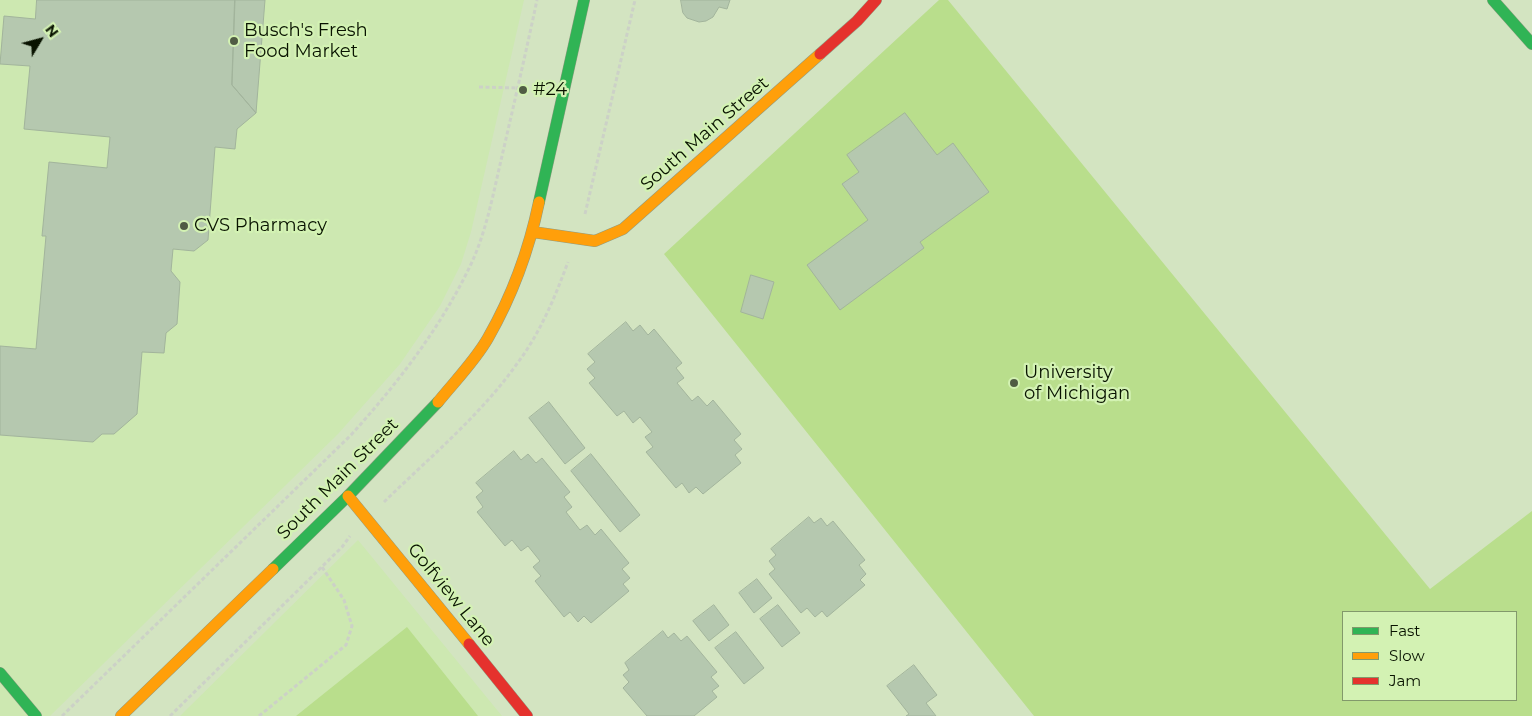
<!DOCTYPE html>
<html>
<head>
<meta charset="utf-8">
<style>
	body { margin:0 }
	#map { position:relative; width:1532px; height:716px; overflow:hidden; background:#d3e4c1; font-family:Montserrat,sans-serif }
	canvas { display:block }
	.legend { position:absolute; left:1342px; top:611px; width:175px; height:90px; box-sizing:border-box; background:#d3f2b3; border:1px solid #82996b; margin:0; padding:6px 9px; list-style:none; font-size:15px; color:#091300 }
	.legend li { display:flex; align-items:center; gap:10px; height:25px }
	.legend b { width:25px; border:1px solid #82996b }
	.north { position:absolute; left:15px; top:15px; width:50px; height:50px; -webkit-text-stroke:4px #d3f2b3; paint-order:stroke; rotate:53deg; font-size:14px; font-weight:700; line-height:20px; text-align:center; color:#091300 }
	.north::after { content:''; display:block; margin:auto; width:18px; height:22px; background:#091300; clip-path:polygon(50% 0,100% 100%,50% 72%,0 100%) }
</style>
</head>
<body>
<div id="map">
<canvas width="1532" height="716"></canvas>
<ul class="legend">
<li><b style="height:6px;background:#30b455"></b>Fast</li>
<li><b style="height:6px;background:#ff9f0a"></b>Slow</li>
<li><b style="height:6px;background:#e5322d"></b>Jam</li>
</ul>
<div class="north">N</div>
</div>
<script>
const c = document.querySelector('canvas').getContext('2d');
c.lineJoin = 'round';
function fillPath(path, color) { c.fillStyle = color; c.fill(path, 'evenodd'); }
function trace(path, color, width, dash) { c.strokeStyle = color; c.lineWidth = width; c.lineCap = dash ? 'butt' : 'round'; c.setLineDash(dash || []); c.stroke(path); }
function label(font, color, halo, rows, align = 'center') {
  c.font = font + ' Montserrat,sans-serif'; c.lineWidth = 4.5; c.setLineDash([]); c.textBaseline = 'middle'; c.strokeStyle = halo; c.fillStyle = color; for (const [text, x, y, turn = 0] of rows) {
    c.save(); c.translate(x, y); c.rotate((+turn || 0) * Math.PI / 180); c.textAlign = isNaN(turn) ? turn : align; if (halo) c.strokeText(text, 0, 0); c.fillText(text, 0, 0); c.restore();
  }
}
fillPath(new Path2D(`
	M0 0H524L471 232 461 264 440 306 400 364 338 434 50 716H0Z
	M358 540 502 716H180Z`), '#cde8b1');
fillPath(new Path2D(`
	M939 0H948L1430 589 1532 511V716H1034L664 254ZM1343 612H1516V700H1343Z
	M407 627 478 716H296Z`), '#b9de8c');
const building = new Path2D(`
	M37 0H235L232 85 256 113 237 129 235 149 215 147 208 240 194 251 173 249 171 271 180 282 177 324 166 333 164 353 142 352 137 414 114 434H102L93 442 0 435V346L36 349 46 236H42L49 162 107 168 110 137 24 129 30 66 0 64 4 16 35 19Z
	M235 0H265L256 113 232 85Z
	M681 0H730L727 9 719 7 713 17 706 21 699 22 687 18 683 13Z
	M905 113 937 155 953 143 989 192 920 242 924 248 840 310 807 265 868 220 842 184 859 172 847 155Z
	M751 275 774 282 763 319 741 312Z
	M626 322 633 331 640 325 648 335 654 329 682 363 676 368 684 378 677 383 692 401 698 396 707 406 713 400 741 434 734 440 742 449 735 455 741 463 703 494 696 487 689 493 682 483 676 488 646 452 653 447 645 437 652 432 640 417 633 423 624 411 617 416 589 383 595 378 587 369 595 362 588 354Z
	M549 402 585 448 565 464 529 418Z
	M514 451 521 460 528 454 536 463 542 458 570 492 564 497 572 507 566 512 580 530 587 525 595 535 601 529 629 563 622 569 630 578 623 584 629 591 591 623 584 616 578 622 570 612 564 617 535 581 541 576 533 567 540 561 528 546 521 551 512 540 505 546 477 512 483 507 476 497 483 491 476 483Z
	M591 454 640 515 620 532 571 471Z
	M809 517 814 523 821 518 827 526 833 521 865 560 859 565 866 574 860 580 865 585 827 617 822 611 815 617 807 608 801 613 769 574 775 569 769 561 776 555 771 549Z
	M757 579 772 598 754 613 739 593Z
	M714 605 729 625 709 641 693 621Z
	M778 605 800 633 782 647 760 619Z
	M663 631 668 638 674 633 681 641 687 636 717 672 711 677 719 686 712 691 717 697 694 716H647L623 688 629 682 623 675 629 670 625 663Z
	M736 632 764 668 744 684 715 648Z
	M914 665 937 695 926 703 936 716H906L909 714 887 686Z`);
fillPath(building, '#b5c8af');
trace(building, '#a2b49c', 1);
const fast = new Path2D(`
	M1493 0 1532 44
	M539 202 584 0
	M273 569 348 496 438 402
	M0 673 36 716`);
const slow = new Path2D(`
	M533 232 595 241 623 229 820 54
	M438 402C454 382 475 361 488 338 512 296 529 250 539 202
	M348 496 469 644
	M121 716 273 569`);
const jam = new Path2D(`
	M820 54 857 21 876 0
	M469 644 527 716`);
trace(fast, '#909c82', 12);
trace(slow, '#909c82', 12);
trace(jam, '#909c82', 12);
trace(new Path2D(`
	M479 87 518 88
	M585 214 635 0
	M384 502C430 457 482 414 519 361 541 331 555 297 568 262
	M62 716 351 435C398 383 442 326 472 262 487 229 494 190 502 156 514 104 526 52 537 0
	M170 716 342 547 350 536
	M259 716 346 645 352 626 344 600 322 567`), '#ccd1c7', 3, [4, 2.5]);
trace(fast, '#30b455', 11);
trace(slow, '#ff9f0a', 11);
trace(jam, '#e5322d', 11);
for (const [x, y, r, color] of [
	[234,41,5,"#505c44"],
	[523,90,5,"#505c44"],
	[184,226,5,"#505c44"],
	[1014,383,5,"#505c44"]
]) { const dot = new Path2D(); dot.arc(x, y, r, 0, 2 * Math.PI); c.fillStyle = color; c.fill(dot); trace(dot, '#d3f2b3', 2); }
label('18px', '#091300', '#d3f2b3', [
	["Busch's Fresh",244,31],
	["Food Market",244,52],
	["#24",533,90],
	["CVS Pharmacy",194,226],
	["University",1024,373],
	["of Michigan",1024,394]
], 'left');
label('18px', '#091300', '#d3f2b3', [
	["South Main Street",705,134,-41],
	["South Main Street",338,479,-45],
	["Golfview Lane",451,595,51]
]);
</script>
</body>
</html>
